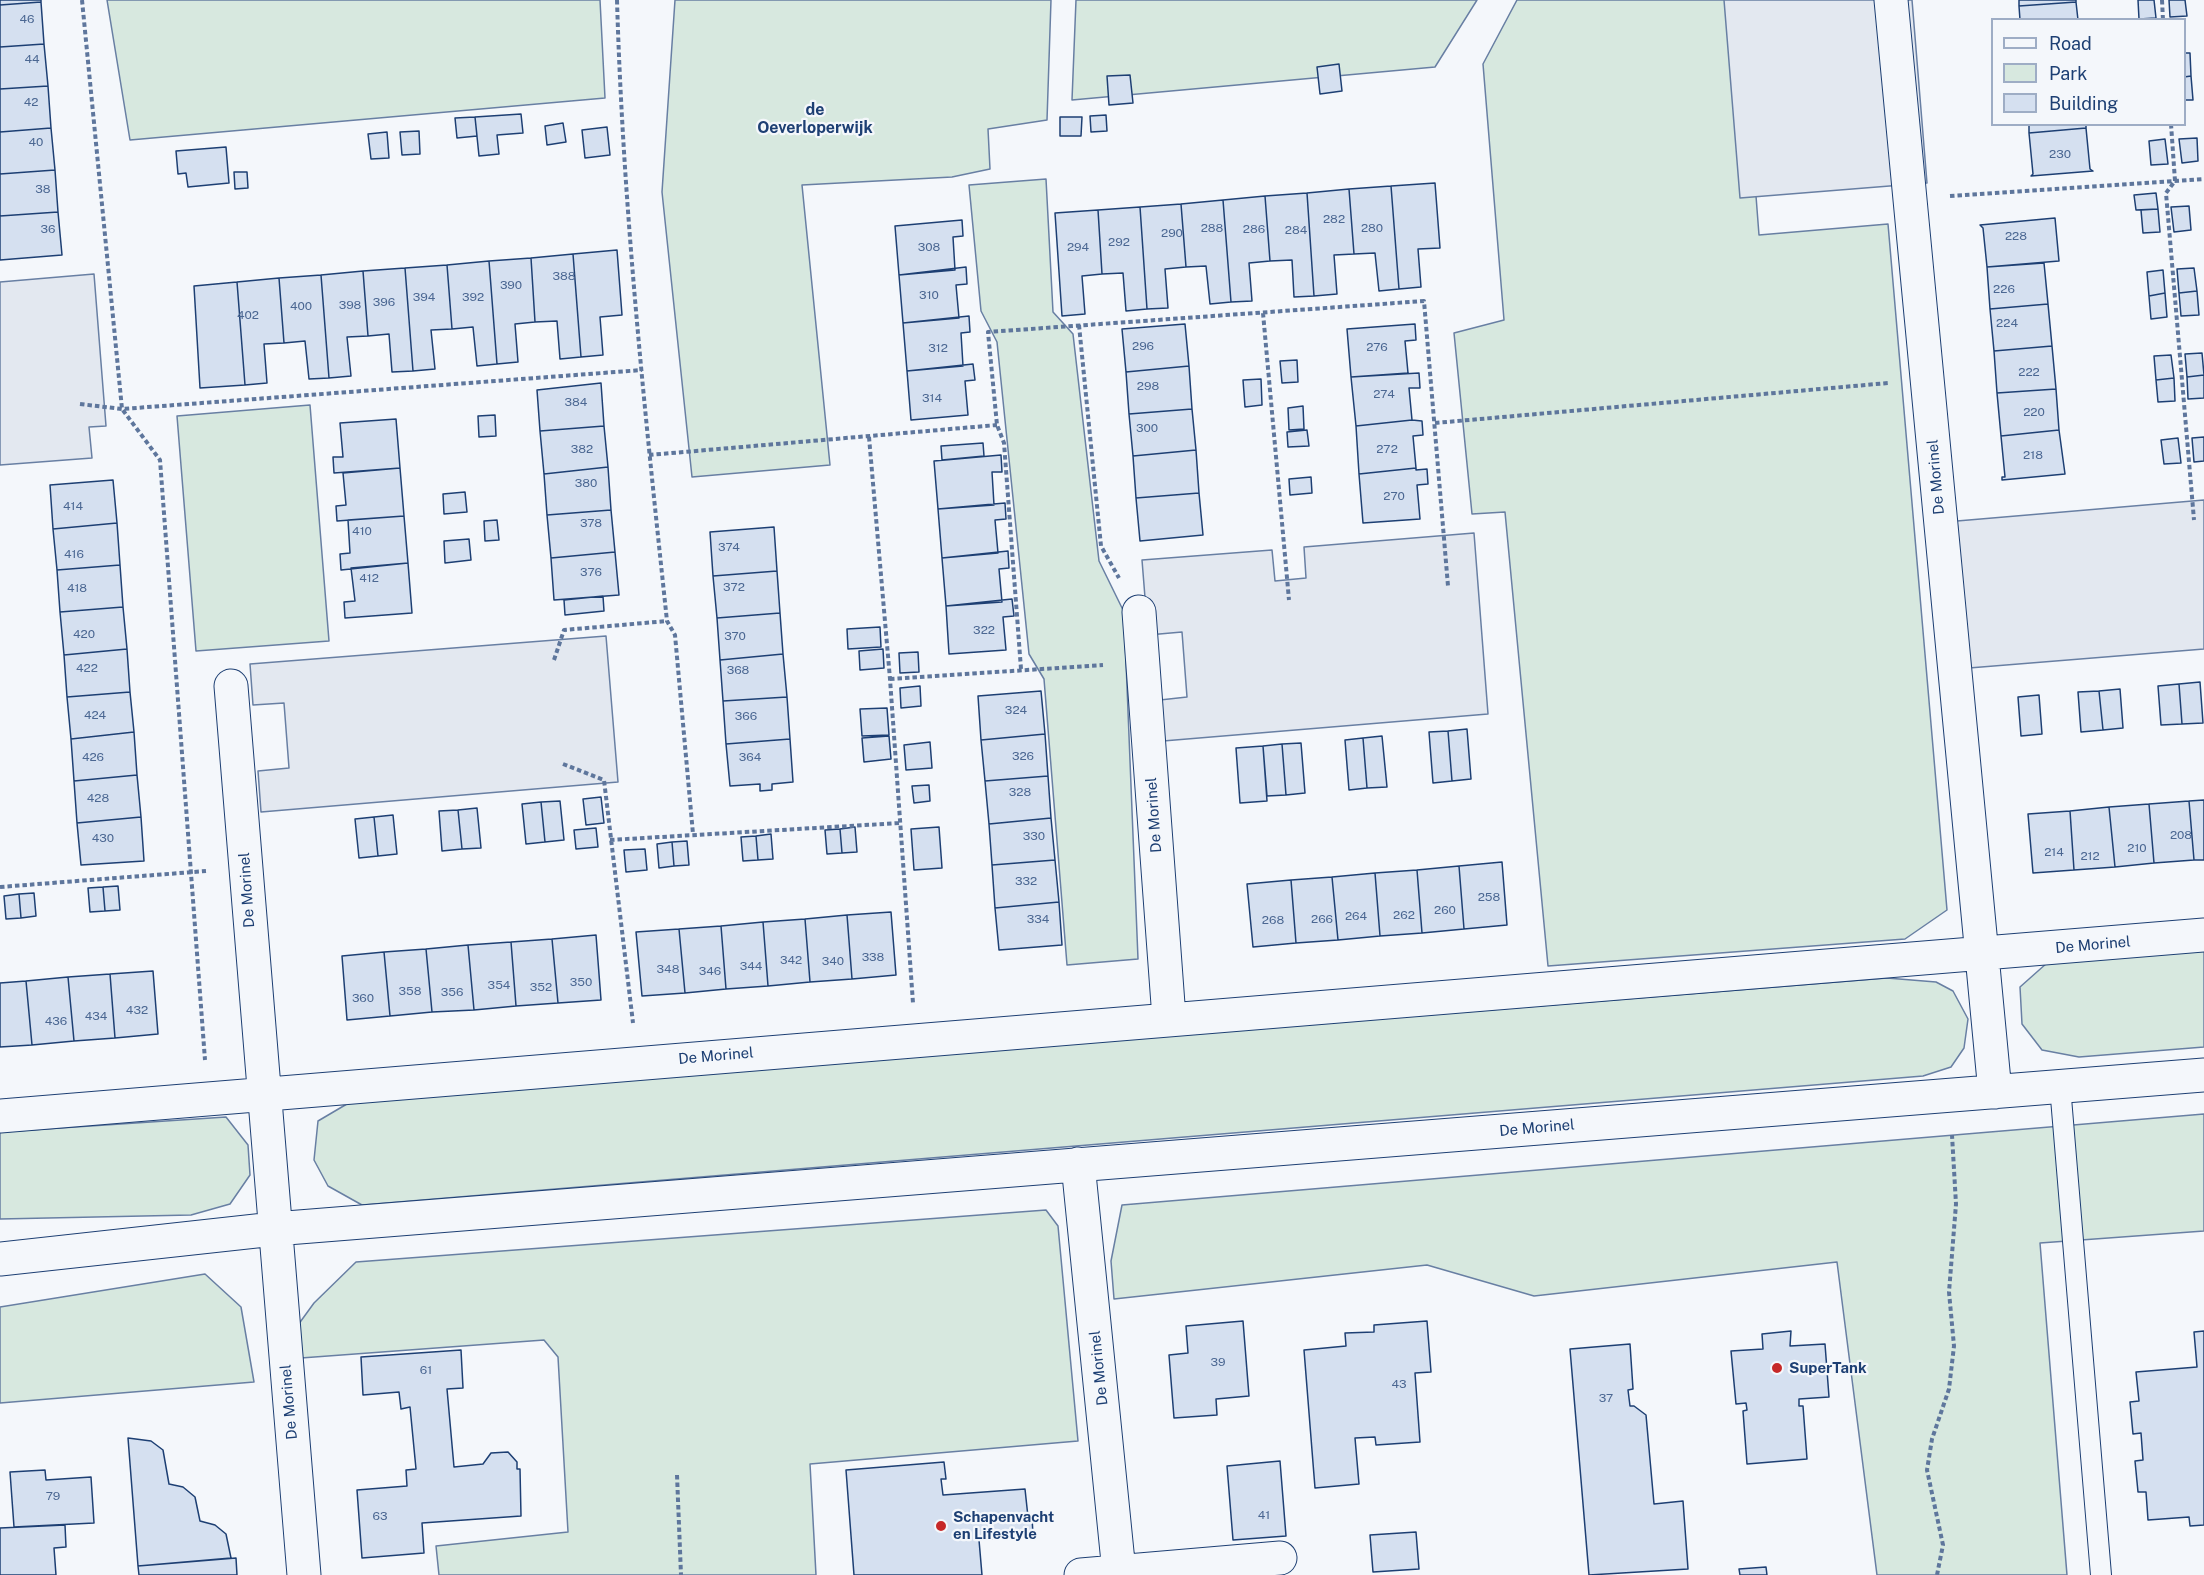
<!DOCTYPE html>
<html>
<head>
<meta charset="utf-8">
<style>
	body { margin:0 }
	#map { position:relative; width:2204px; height:1575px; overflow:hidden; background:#f4f7fb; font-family:"Public Sans",sans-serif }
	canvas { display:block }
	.legend { position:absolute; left:1991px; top:18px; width:195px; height:108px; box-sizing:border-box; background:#f4f7fb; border:2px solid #9eadc5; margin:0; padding:8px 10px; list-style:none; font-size:18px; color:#1d3f73 }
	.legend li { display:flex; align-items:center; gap:12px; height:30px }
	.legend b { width:30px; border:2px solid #9eadc5 }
</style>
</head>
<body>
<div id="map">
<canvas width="2204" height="1575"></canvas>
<ul class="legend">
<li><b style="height:8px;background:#f4f7fb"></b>Road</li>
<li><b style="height:16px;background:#d7e8df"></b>Park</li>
<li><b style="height:16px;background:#d5e0f0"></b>Building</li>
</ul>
</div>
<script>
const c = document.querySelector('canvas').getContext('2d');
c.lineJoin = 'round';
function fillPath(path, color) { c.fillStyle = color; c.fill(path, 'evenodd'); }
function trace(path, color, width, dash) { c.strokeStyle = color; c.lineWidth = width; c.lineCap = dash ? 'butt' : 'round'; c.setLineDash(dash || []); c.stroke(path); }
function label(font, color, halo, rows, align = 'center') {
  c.font = font + ' "Public Sans",sans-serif'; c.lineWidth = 4.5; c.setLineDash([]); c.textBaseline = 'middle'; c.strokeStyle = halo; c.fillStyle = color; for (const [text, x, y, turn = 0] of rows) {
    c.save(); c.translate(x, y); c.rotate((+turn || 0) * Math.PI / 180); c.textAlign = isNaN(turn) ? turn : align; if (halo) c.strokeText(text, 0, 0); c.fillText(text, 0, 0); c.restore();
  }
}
const green = new Path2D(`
	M107 0H600L605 98 130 140Z
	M675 0H1051L1047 120 988 129 990 169 952 177 802 185 830 465 692 477 662 192Z
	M1076 0H1477L1435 67 1072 100Z
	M1517 0H1741L1759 235 1888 224 1947 910 1905 939 1548 966 1505 512 1472 514 1454 333 1504 320 1483 64Z
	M1046 179 1053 312 1073 334 1099 561 1124 612 1138 959 1067 965 1044 679 1029 654 997 342 981 311 969 185Z
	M310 405 329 641 196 651 177 416Z
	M2204 949V1047L2079 1057 2042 1050 2022 1024 2020 987 2047 963Z
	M1887 978 1936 982 1953 991 1968 1019 1964 1048 1951 1067 1923 1076 362 1205 328 1186 314 1160 318 1121 352 1101Z
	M2204 1114V1231L2040 1243 2067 1575H1877L1837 1262 1534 1296 1427 1265 1114 1299 1111 1261 1122 1205Z
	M226 1117 248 1145 250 1175 230 1204 191 1215 0 1219V1132Z
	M1046 1210 1058 1226 1078 1441 810 1464 816 1575H439L436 1546 568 1532 558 1357 544 1340 301 1358 298 1325 314 1303 356 1262Z
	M205 1274 241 1307 254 1382 0 1403V1307Z`);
fillPath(green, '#d7e8df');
trace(green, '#687fa3', 1.5);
const parking = new Path2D(`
	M1724 0H1912L1927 183 1740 198Z
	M94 274 106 426 89 427 92 458 0 465V282Z
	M2204 500V649L1969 668 1957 521Z
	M1474 533 1488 714 1163 741 1160 700 1187 697 1182 632 1148 635 1142 560 1272 550 1275 581 1306 578 1304 547Z
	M606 636 618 782 261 812 258 771 289 768 284 703 253 705 250 664Z`);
fillPath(parking, '#e3e8f0');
trace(parking, '#687fa3', 1.5);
const building = new Path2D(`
	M0 0H41V2L0 5Z
	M2019 0H2076V2L2019 6Z
	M2138 0H2154L2156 18 2139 19Z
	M2169 0H2185L2187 16 2170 17Z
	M41 2 44 44 0 47V5Z
	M2076 2 2078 20H2020L2019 6Z
	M44 44 48 86 0 89V47Z
	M2184 53H2190L2191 76 2184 77Z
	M1339 64 1342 91 1320 94 1317 67Z
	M1130 75 1133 103 1109 105 1107 76Z
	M2191 76 2193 100H2184V77Z
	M48 86 51 128 0 132V89Z
	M521 114 523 133 497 135 499 154 479 156 475 117Z
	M1106 115 1107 131 1091 132 1090 116Z
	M475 117 477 136 457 138 455 118Z
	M1060 117H1082L1081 136H1060Z
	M563 123 566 142 547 145 545 126Z
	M2029 124H2086V128L2029 133Z
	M607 127 610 155 585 158 582 130Z
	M51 128 55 170 0 174V132Z
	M2086 128 2090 169 2093 171 2031 176 2033 174 2029 133Z
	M419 131 420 154 402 155 400 132Z
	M387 132 389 158 371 159 368 134Z
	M2197 138 2198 161 2182 163 2179 139Z
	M2165 139 2168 164 2151 165 2149 141Z
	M226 147 229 183 188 187 186 173 178 174 176 151Z
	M55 170 58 212 0 216V174Z
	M234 172H247L248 188 235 189Z
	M1435 183 1440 248 1418 249 1421 287 1399 289 1391 186Z
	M1391 186 1399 289 1379 291 1375 253 1354 254 1349 189Z
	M1349 189 1354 254 1334 255 1337 294 1314 296 1307 193Z
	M1307 193 1314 296 1294 297 1292 260 1270 261 1265 196Z
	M2156 193 2158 209 2136 210 2134 195Z
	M1265 196 1270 261 1249 263 1252 301 1231 302 1223 200Z
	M1223 200 1231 302 1210 304 1206 266 1186 267 1181 204Z
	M1181 204 1186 267 1165 269 1168 308 1147 309 1140 207Z
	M2189 206 2191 230 2174 232 2171 207Z
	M1140 207 1147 309 1126 311 1123 273 1102 274 1098 210Z
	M2158 209 2160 232 2143 233 2141 210Z
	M1098 210 1102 274 1082 276 1085 314 1062 316 1055 213Z
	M58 212 62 255 0 260V216Z
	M2055 218 2059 261 1987 267 1983 228 1980 225Z
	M962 220 963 236 953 237 955 270 899 275 895 226Z
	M617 250 622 315 600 317 603 355 581 357 573 254Z
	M573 254 581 357 560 359 557 321 535 322 531 258Z
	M531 258 535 322 515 324 518 362 497 364 489 261Z
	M489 261 497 364 477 366 473 327 452 329 447 265Z
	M2044 263 2048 304 1990 309 1987 267Z
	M447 265 452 329 431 330 435 369 413 371 405 268Z
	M966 267 967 284 956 285 959 318 903 323 899 275Z
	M405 268 413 371 392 372 389 334 368 336 363 271Z
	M2194 268 2197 291 2179 293 2177 269Z
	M2163 270 2165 293 2149 296 2147 272Z
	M363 271 368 336 347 337 351 376 329 378 321 275Z
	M321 275 329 378 309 379 305 341 284 343 279 278Z
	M279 278 284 343 264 344 267 383 245 385 237 282Z
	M237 282 245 385 200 388 194 286Z
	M2197 291 2199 315 2181 316 2179 293Z
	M2165 293 2167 317 2151 319 2149 296Z
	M2048 304 2052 346 1994 351 1990 309Z
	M969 316 970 332 961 333 963 366 907 371 903 323Z
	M1185 324 1189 366 1126 372 1122 329Z
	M1415 324 1416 340 1405 341 1408 373 1351 377 1347 329Z
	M2052 346 2056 389 1997 393 1994 351Z
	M2202 353 2204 375 2187 377 2185 354Z
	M2171 355 2174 378 2156 380 2154 356Z
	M1297 360 1298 382 1282 383 1280 361Z
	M973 364 975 380 965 381 968 415 911 420 907 371Z
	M1189 366 1192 409 1129 414 1126 372Z
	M1419 373 1420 388H1409L1412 420 1356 426 1351 377Z
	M2204 375V398L2188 399 2187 377Z
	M2174 378 2175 401 2158 402 2156 380Z
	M1261 379 1262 405 1245 407 1243 380Z
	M601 383 604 426 540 431 537 390Z
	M2056 389 2059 430 2001 436 1997 393Z
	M1303 406 1304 429 1289 430 1288 408Z
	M1192 409 1196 450 1133 456 1129 414Z
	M495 415 496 436 479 437 478 416Z
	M396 419 400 468 334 473 333 457H343L340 423Z
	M1412 420 1422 421 1423 435 1413 436 1416 468 1359 474 1356 426Z
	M604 426 608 467 544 474 540 431Z
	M1307 430 1309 446 1288 447 1287 432Z
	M2059 430 2065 474 2002 480V477H2005L2001 436Z
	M2204 437V461L2194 462 2192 438Z
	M2178 438 2181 463 2164 464 2161 440Z
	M983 443 984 456 942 460 941 446Z
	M1196 450 1199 493 1136 498 1133 456Z
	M1001 455 1002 472H992L994 505 938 509 934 461Z
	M608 467 611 510 547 515 544 474Z
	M400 468 404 516 337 521 336 506 346 505 343 473Z
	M1416 468V470L1427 469 1428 484 1417 485 1420 519 1363 523 1359 474Z
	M1311 477 1312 493 1290 495 1289 479Z
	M113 480 117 523 53 529 50 485Z
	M465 492 467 512 444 514 443 494Z
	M1199 493 1203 535 1140 541 1136 498Z
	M1005 503 1006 519 995 520 998 553 942 558 938 509Z
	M611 510 615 552 551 558 547 515Z
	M404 516 408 563 341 570 340 554 350 553 348 520Z
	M497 520 499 540 485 541 484 521Z
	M117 523 120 565 57 570 53 529Z
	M774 527 777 571 713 576 710 532Z
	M469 539 471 560 445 563 444 541Z
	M1008 551 1009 568 999 569 1002 602 946 606 942 558Z
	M615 552 619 595 554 600 551 558Z
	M408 563 412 613 345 618 344 602 355 601 351 568Z
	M120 565 123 607 60 612 57 570Z
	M777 571 780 613 717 618 713 576Z
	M603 596 604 611 565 615 564 600Z
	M1012 599 1014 616 1003 617 1006 650 949 654 946 606Z
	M123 607 127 649 64 655 60 612Z
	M780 613 783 654 720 660 717 618Z
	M880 627 881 647 848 649 847 629Z
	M127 649 130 692 67 697 64 655Z
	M883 649 884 668 860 670 859 651Z
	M918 652 919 672 900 673 899 653Z
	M783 654 787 697 723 701 720 660Z
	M2200 682 2203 723 2182 724 2179 684Z
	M2179 684 2182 724 2161 725 2158 686Z
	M920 686 921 706 901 708 900 688Z
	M2120 689 2123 728 2103 730 2099 691Z
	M1041 691 1045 734 981 740 978 696Z
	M2099 691 2103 730 2081 732 2078 692Z
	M130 692 134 732 71 739 67 697Z
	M2039 695 2042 734 2021 736 2018 697Z
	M787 697 790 739 726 744 723 701Z
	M887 708 889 735 862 736 860 709Z
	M1467 729 1471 779 1452 781 1448 731Z
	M1448 731 1452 781 1433 783 1429 732Z
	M134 732 137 775 74 781 71 739Z
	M1045 734 1048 776 985 781 981 740Z
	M889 736 891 759 864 762 862 738Z
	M1382 736 1387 787 1367 788 1363 738Z
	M1363 738 1367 788 1349 790 1345 740Z
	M790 739 793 782 772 784V790L760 791V784L730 786 726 744Z
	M930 742 932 768 906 770 904 745Z
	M1301 743 1305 793 1286 795 1282 744Z
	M1282 744 1286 795 1267 796 1263 746Z
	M1263 746 1267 801 1240 803 1236 748Z
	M137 775 141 817 77 823 74 781Z
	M1048 776 1051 818 989 824 985 781Z
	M929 785 930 801 914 803 912 786Z
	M601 797 604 823 586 825 583 799Z
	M2204 800V860H2194L2189 801Z
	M560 801 564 840 545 842 541 802Z
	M2189 801 2194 860 2154 863 2149 804Z
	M541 802 545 842 526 844 522 804Z
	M2149 804 2154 863 2115 867 2109 807Z
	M2109 807 2115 867 2074 870 2070 811Z
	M477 808 481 848 462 849 458 810Z
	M458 810 462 849 442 851 439 811Z
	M2070 811 2074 870 2033 873 2028 814Z
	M393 815 397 854 378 856 374 817Z
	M141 817 144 861 81 865 77 823Z
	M374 817 378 856 359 858 355 819Z
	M1051 818 1055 860 992 865 989 824Z
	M855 827 857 852 842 853 840 829Z
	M939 827 942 868 914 870 911 829Z
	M596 828 598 847 576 849 574 830Z
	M840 829 842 853 827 854 825 830Z
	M771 834 773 859 758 860 756 836Z
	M756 836 758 860 743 861 741 837Z
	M687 841 689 865 674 866 672 842Z
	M672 842 674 866 659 868 657 844Z
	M645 849 647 870 626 872 624 850Z
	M1055 860 1059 902 995 908 992 865Z
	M1502 862 1507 925 1464 929 1459 866Z
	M1459 866 1464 929 1422 933 1417 870Z
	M1417 870 1422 933 1380 936 1375 873Z
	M1375 873 1380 936 1338 940 1332 877Z
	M1332 877 1338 940 1296 943 1291 880Z
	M1291 880 1296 943 1253 947 1247 884Z
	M118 886 120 910 105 911 103 887Z
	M103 887 105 911 90 912 88 888Z
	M34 893 36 916 21 918 19 894Z
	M19 894 21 918 6 919 4 896Z
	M1059 902 1062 945 999 950 995 908Z
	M891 912 896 975 852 979 847 915Z
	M847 915 852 979 810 982 805 919Z
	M805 919 810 982 768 986 763 922Z
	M763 922 768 986 726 989 721 926Z
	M721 926 726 989 685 993 679 929Z
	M679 929 685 993 642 996 636 932Z
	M596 935 601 1000 558 1003 552 939Z
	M552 939 558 1003 516 1006 511 942Z
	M511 942 516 1006 474 1010 468 945Z
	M468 945 474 1010 432 1012 426 949Z
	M426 949 432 1012 390 1016 384 952Z
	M384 952 390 1016 347 1020 342 956Z
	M153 971 158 1034 115 1038 110 974Z
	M110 974 115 1038 74 1041 68 977Z
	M68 977 74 1041 32 1045 26 981Z
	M26 981 32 1045 0 1047V983Z
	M1243 1321 1249 1396 1216 1399 1217 1415 1174 1418 1169 1355 1188 1353 1186 1326Z
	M1427 1321 1431 1372 1415 1373 1420 1442 1376 1445 1375 1437 1355 1438 1359 1484 1315 1488 1304 1350 1346 1346 1345 1333 1374 1332V1325Z
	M1791 1331 1790 1346 1825 1344 1829 1397 1799 1399V1406H1803L1807 1459 1747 1464 1743 1411 1747 1410 1746 1403 1736 1404 1731 1351 1763 1349 1762 1334Z
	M2204 1331V1525L2190 1526 2189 1517 2148 1520 2146 1492H2138L2135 1461 2143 1460 2141 1433 2133 1434 2130 1402 2139 1401 2136 1372 2197 1367 2194 1332Z
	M1630 1344 1633 1389 1628 1390 1630 1406H1634L1646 1415 1654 1504 1683 1501 1688 1569 1589 1575 1570 1349Z
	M461 1350 463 1388 447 1389 454 1467 483 1464 491 1453 508 1452 517 1462V1469H520L521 1516 422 1523 424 1553 362 1558 357 1490 407 1486 406 1470 416 1469 410 1407 401 1409 399 1392 363 1395 361 1357Z
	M128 1438 151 1441 163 1450 169 1484 183 1487 195 1497 200 1521 215 1525 226 1534 231 1558 138 1566Z
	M1280 1461 1286 1536 1233 1540 1227 1466Z
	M944 1462 946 1479H941L943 1495 1025 1489 1028 1517H1032L1033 1535 979 1540 982 1575H854L846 1470Z
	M45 1470 46 1480 91 1477 94 1523 14 1527 10 1472Z
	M65 1525 66 1547 54 1548 56 1575H0V1528Z
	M1416 1532 1419 1569 1373 1572 1370 1535Z
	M236 1558 237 1575H139L138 1566Z
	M1766 1567 1767 1575H1740L1739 1569Z`);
fillPath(building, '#d5e0f0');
trace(building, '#1d3f73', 1.5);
const service = new Path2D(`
	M2060 1086 2101 1575`);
const minor = new Path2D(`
	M1891 0 1995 1092
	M1139 612 1169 1018
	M231 686 304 1575
	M0 1116 2204 935
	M1078 1164 1119 1572
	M0 1259 274 1229 2204 1075
	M1081 1575 1280 1558`);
trace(service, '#1d3f73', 22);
trace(minor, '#1d3f73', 35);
trace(new Path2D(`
	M82 0 122 409 160 460 205 1060
	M617 0C623 208 645 414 667 621L675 635 693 834
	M2162 0 2163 20
	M2171 124 2175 181 2166 193 2194 520
	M1950 196 2204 179
	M1263 313 1289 600
	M1079 325 1101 546 1119 578
	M80 404 122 409 642 370
	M1435 423 1888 383
	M869 437 890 679 913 1003
	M649 455 997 425
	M554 660 564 630 667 621
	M1021 669 1004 443 997 425 988 332 1424 301 1448 586
	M890 679 1103 665
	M563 764 604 780 633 1023
	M610 840 900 823
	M0 887 206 871
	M677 1475 681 1575
	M1937 1575 1943 1545 1927 1470 1932 1439 1949 1389 1954 1346 1949 1292 1956 1204 1952 1135`), '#5e769c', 4, [4.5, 3]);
trace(service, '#f4f7fb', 20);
trace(minor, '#f4f7fb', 33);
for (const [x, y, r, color] of [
	[1777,1368,6,"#c62828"],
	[941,1526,6,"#c62828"]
]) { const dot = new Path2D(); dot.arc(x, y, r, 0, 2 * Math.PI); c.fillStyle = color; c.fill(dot); trace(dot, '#f4f7fb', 2); }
label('12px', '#4b6792', null, [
	["46",27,19],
	["44",32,59],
	["42",31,102],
	["40",36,142],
	["230",2060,154],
	["38",43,189],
	["282",1334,219],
	["288",1212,228],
	["280",1372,228],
	["36",48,229],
	["286",1254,229],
	["284",1296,230],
	["290",1172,233],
	["228",2016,236],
	["292",1119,242],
	["308",929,247],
	["294",1078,247],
	["388",564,276],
	["390",511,285],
	["226",2004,289],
	["310",929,295],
	["394",424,297],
	["392",473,297],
	["396",384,302],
	["398",350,305],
	["400",301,306],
	["402",248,315],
	["224",2007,323],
	["296",1143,346],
	["276",1377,347],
	["312",938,348],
	["222",2029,372],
	["298",1148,386],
	["274",1384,394],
	["314",932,398],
	["384",576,402],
	["220",2034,412],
	["300",1147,428],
	["382",582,449],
	["272",1387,449],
	["218",2033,455],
	["380",586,483],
	["270",1394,496],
	["414",73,506],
	["378",591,523],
	["410",362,531],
	["374",729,547],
	["416",74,554],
	["376",591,572],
	["412",369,578],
	["372",734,587],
	["418",77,588],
	["322",984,630],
	["420",84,634],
	["370",735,636],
	["422",87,668],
	["368",738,670],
	["324",1016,710],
	["424",95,715],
	["366",746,716],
	["326",1023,756],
	["426",93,757],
	["364",750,757],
	["328",1020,792],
	["428",98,798],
	["208",2181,835],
	["330",1034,836],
	["430",103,838],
	["210",2137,848],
	["214",2054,852],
	["212",2090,856],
	["332",1026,881],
	["258",1489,897],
	["260",1445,910],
	["262",1404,915],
	["264",1356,916],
	["334",1038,919],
	["266",1322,919],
	["268",1273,920],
	["338",873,957],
	["342",791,960],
	["340",833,961],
	["344",751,966],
	["348",668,969],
	["346",710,971],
	["350",581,982],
	["354",499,985],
	["352",541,987],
	["358",410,991],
	["356",452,992],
	["360",363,998],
	["432",137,1010],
	["434",96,1016],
	["436",56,1021],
	["39",1218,1362],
	["61",426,1370],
	["43",1399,1384],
	["37",1606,1398],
	["79",53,1496],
	["41",1264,1515],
	["63",380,1516]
]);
label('15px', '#1d3f73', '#f4f7fb', [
	["De Morinel",1936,477,-95],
	["De Morinel",1154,815,-94],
	["De Morinel",247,890,-94],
	["De Morinel",2093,945,-5],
	["De Morinel",716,1056,-5],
	["De Morinel",1537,1128,-5],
	["De Morinel",1099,1368,-96],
	["De Morinel",289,1402,-95]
]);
label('bold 15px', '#1d3f73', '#f4f7fb', [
	["SuperTank",1789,1368],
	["Schapenvacht",953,1517],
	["en Lifestyle",953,1534]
], 'left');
label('bold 16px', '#1d3f73', '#f4f7fb', [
	["de",815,110],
	["Oeverloperwijk",815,128]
]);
</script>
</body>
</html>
